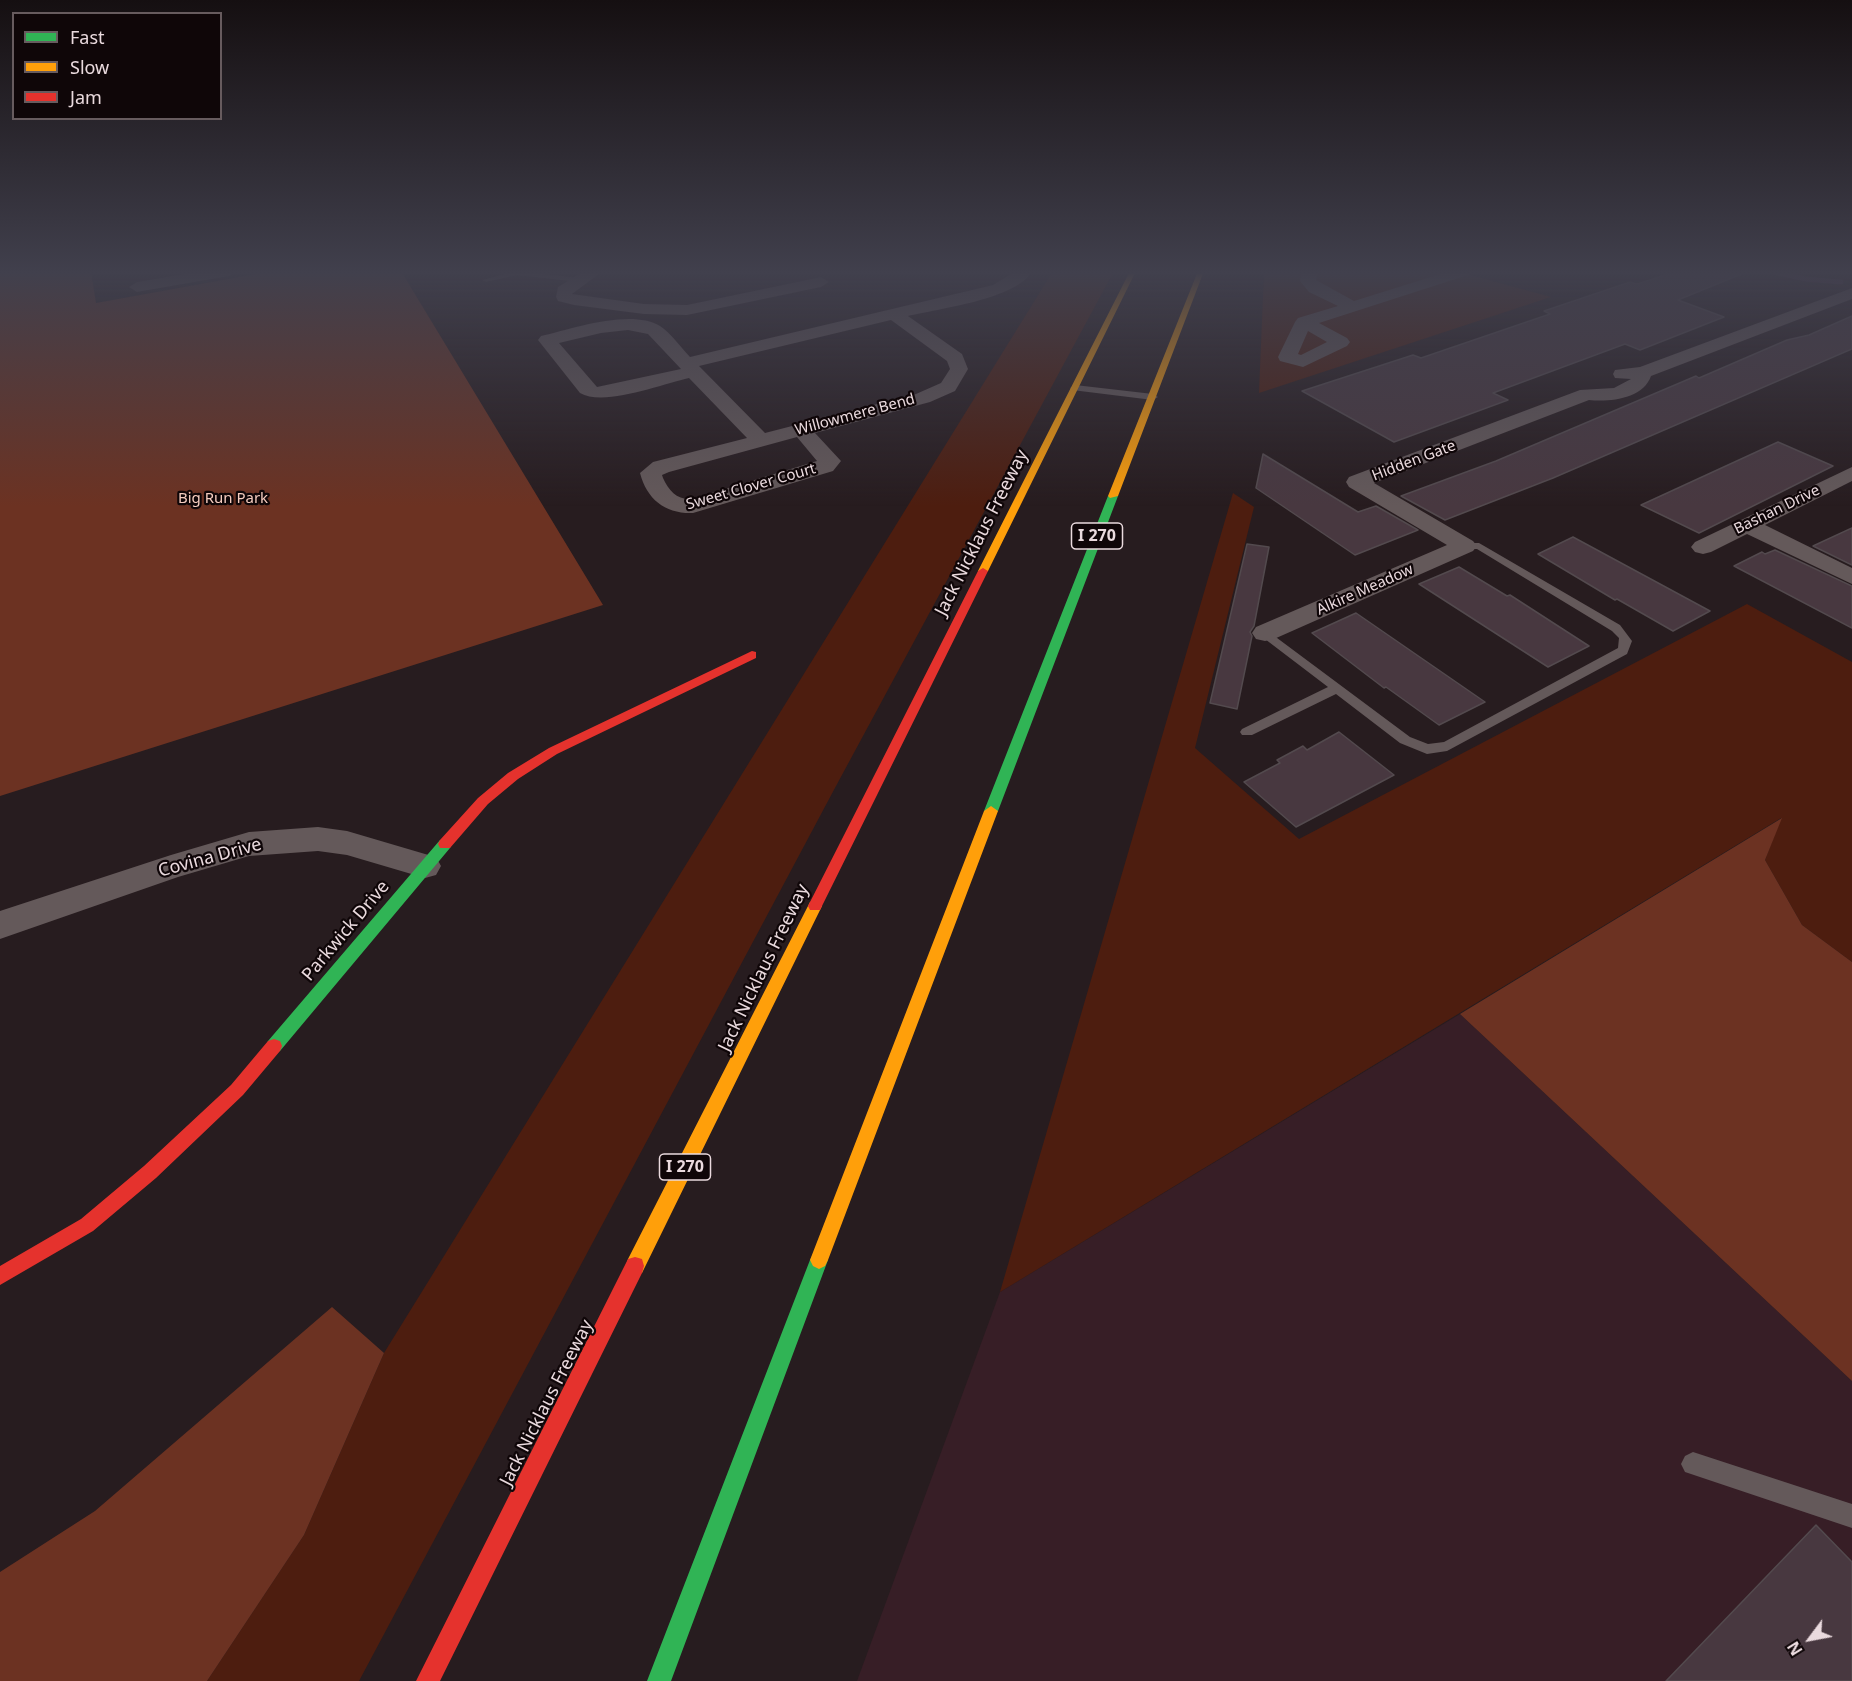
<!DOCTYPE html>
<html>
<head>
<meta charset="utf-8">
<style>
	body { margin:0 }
	#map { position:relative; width:1852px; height:1681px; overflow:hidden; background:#271c1f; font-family:"Noto Sans",sans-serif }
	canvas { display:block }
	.legend { position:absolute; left:12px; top:12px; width:210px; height:108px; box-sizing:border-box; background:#0f0608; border:2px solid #675b5e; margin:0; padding:8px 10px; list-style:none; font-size:18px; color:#eadade }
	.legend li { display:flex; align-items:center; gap:12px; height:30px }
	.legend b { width:30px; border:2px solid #675b5e }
	.north { position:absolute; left:1780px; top:1609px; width:60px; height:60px; -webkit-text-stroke:4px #0f0608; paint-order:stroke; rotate:238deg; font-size:16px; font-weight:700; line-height:24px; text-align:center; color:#eadade }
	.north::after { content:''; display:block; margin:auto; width:21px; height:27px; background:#eadade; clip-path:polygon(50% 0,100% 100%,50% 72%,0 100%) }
</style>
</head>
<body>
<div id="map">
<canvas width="1852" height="1681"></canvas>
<ul class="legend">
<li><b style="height:8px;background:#30b455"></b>Fast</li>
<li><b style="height:8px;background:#ff9f0a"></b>Slow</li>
<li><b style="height:8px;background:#e5322d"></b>Jam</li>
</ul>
<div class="north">N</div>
</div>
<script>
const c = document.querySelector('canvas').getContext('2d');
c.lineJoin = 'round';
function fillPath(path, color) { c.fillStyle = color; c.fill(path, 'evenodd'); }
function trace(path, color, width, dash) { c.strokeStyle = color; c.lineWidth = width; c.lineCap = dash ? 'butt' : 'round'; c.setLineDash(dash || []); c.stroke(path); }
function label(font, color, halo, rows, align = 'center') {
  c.font = font + ' "Noto Sans",sans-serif'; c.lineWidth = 4.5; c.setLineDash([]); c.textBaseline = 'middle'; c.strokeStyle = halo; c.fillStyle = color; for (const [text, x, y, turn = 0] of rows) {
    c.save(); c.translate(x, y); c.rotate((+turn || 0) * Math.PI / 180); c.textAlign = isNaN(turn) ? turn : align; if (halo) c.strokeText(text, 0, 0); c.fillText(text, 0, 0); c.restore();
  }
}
fillPath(new Path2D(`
	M1460 1014 1852 1381V1681H857L1000 1292Z`), '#371e26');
fillPath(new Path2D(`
	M1053 271H1114L836 786 359 1681H207L304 1535 384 1353Z
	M1264 271H1456L1551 297 1259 393Z
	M1233 493 1254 507 1195 748 1299 839 1747 604 1852 662V962L1802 925 1765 860 1781 818 1000 1292Z`), '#4d1d0f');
fillPath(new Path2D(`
	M0 271H91L96 303 272 271H401L603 605 0 796Z
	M1782 818 1765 860 1802 925 1852 962V1381L1460 1014Z
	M332 1307 384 1353 304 1535 207 1681H0V1572L95 1511Z`), '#6c3222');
trace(new Path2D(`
	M1770 271 1805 279 1841 282`), '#522b59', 5);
const building = new Path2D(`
	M1678 271H1743L1744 273 1678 300 1724 317 1640 350 1625 344 1493 393 1508 400 1394 442 1302 391 1413 355 1421 358 1550 314 1544 311 1630 282 1637 284Z
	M1852 316V349L1553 478 1445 520 1401 496 1496 461 1696 376 1699 378 1787 340 1809 335Z
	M1778 442 1833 466 1699 533 1641 505Z
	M1263 454 1358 512 1376 506 1418 530 1355 555 1256 488Z
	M1852 528V565L1813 546Z
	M1573 537 1710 611 1673 631 1617 599 1615 600 1538 554Z
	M1247 544 1269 547 1254 626 1250 632 1252 636 1237 709 1210 703Z
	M1775 550 1852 586V628L1734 566 1762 552 1765 554Z
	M1459 567 1507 596 1510 595 1589 646 1548 667 1419 584Z
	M1356 613 1485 702 1439 725 1386 687 1384 688 1312 633Z
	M1339 732 1394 775 1296 827 1244 782 1280 763 1277 760 1303 746 1307 750Z
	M1816 1525 1852 1562V1681H1666Z`);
fillPath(building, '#483840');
trace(building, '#534a4e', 1.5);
fillPath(new Path2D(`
	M517 271 579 278 583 280 579 282 517 275 486 282 482 280Z
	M1075 385 1153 394 1158 397 1153 400 1072 390 1070 388Z
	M1479 543 1620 625 1632 641 1627 654 1447 751 1427 754 1400 743 1336 694 1252 735H1242L1240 732 1242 729 1328 687 1261 636 1259 633 1265 629 1410 737 1428 744 1444 742 1618 648 1619 638 1612 631 1477 549H1465L1459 546 1465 543Z
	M1693 1452 1852 1504V1528L1685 1472 1681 1464 1685 1456Z`), '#64595a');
fillPath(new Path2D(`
	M203 271H237L229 276 137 292 129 287 137 282Z
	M584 271H603L572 294 644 304 687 305 821 277 829 282 821 287 687 315 644 314 574 305 558 301 556 297 558 287Z
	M1016 271H1032C1018 299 937 309 908 316L962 354 968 369 955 391 930 402 815 433 841 461 833 471 693 513C666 514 647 500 640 473L653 462 747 438 689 378C662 384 604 407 580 393L538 340 541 336C571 329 631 308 660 326 671 333 681 348 690 357L993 285ZM891 320 947 361 950 369 941 383 916 394 765 433 699 366ZM628 330 648 334 681 369 597 387 559 343 601 333ZM797 437 817 461 692 499C677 500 669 491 663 478L662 475 669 472Z
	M1302 271H1318L1316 280 1354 301 1450 271H1473L1471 274 1319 323 1347 338 1350 342 1347 346 1303 367 1280 361 1278 357 1295 322 1298 318 1338 306 1309 292 1300 281ZM1308 331 1327 342 1301 355 1298 354Z
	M1852 288V299L1651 376C1643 399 1610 402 1589 400L1374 483 1473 541 1477 546 1473 551 1274 639 1265 641 1256 639 1252 633 1256 627 1447 545 1349 487 1346 482 1349 477 1580 390 1614 388 1631 379 1615 378 1613 374 1615 370 1640 367Z
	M1852 467V481L1765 525 1852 568V584L1747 534 1711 552 1703 554 1695 552 1691 547 1695 542Z
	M318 827 347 831 425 854 436 857 441 866 436 875 425 878 347 855 318 851 249 856 178 877 0 939V911L171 855 249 832Z`), '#64595a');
fillPath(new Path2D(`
	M1113 493 1118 496 998 811 991 816 986 814 984 811 1108 496Z
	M445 839 450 840 452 844 450 848 280 1051 274 1053 268 1051 266 1046 268 1041 440 840Z
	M819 1251 825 1254 828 1260 671 1681H647L810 1260 813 1254Z`), '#30b455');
fillPath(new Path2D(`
	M1130 271H1136L988 571 983 574 979 573 978 571Z
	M1198 271H1204L1118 496 1110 498 1108 496Z
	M991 806 998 811 828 1260 825 1266 819 1269 813 1266 810 1260 984 811Z
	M815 900 820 902 822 906 642 1273 635 1275 628 1273 626 1266 628 1259 808 906 810 902Z`), '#ff9f0a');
fillPath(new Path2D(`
	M983 568 988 571 822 906 820 910H810L808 906 978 571Z
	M752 651 756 652V658L557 754 518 779 488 804 450 848H440L438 844 440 840 478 798 508 773 549 748Z
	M274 1039 280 1041 282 1046 280 1051 243 1095 156 1178 93 1231 0 1285V1266L81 1219 144 1166 231 1085 268 1041Z
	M635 1257 642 1259 644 1266 642 1273 440 1681H416L628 1259Z`), '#e5322d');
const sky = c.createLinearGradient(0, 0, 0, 506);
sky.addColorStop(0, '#150f11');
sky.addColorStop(0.54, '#41404d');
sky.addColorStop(1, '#41404d00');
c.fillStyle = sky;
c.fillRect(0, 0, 1852, 506);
label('15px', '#eadade', '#0f0608', [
	["Willowmere Bend",855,415,-15],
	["Hidden Gate",1414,461,-21],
	["Sweet Clover Court",751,487,-16],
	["Bashan Drive",1777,510,-26],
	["Alkire Meadow",1365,590,-24]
]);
label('15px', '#f5ccbf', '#0f0608', [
	["Big Run Park",223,499]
]);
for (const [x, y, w] of [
	[1097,536,51],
	[685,1167,51]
]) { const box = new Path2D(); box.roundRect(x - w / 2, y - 13, w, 26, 4.5); c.fillStyle = '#0f0608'; c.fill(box); trace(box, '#eadade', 1.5); }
label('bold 16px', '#eadade', null, [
	["I 270",1097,536],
	["I 270",685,1167]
]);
label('18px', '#eadade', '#0f0608', [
	["Jack Nicklaus Freeway",982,533,-63],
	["Covina Drive",210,858,-15],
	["Parkwick Drive",346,931,-50],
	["Jack Nicklaus Freeway",764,968,-64],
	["Jack Nicklaus Freeway",547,1403,-63]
]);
</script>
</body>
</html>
